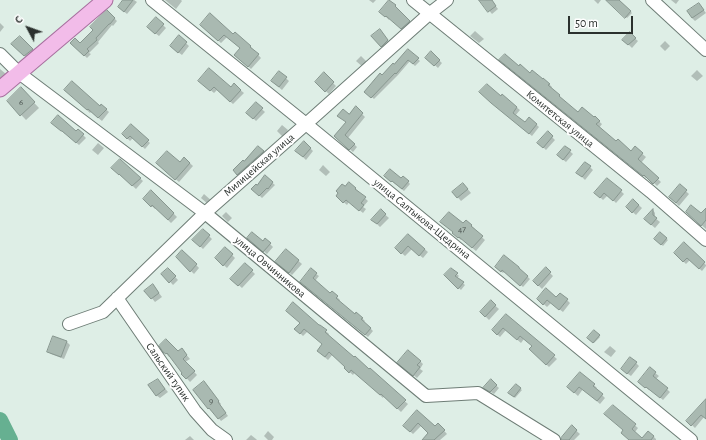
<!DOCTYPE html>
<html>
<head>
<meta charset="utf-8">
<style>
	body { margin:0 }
	#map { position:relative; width:706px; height:440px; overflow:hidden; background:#deeee6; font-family:"Alegreya Sans",sans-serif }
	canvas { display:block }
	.north { position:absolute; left:8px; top:8px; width:40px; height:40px; -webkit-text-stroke:3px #fff; paint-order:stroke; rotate:311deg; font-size:11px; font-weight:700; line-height:16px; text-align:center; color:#2b312e }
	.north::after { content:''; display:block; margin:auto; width:14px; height:18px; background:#2b312e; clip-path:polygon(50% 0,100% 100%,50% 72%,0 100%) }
	.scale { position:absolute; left:568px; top:16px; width:65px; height:18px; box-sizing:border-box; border:2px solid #2b312e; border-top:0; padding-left:5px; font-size:12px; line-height:14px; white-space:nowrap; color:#2b312e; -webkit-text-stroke:3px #fff; paint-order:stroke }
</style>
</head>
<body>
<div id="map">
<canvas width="706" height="440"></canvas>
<div class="north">С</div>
<div class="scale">50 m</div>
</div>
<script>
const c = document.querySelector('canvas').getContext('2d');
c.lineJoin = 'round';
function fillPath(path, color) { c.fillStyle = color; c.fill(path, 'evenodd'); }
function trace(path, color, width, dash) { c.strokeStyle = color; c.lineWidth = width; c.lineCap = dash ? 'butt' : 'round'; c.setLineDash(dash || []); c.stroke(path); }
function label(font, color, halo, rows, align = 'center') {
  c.font = font + ' "Alegreya Sans",sans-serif'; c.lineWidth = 4; c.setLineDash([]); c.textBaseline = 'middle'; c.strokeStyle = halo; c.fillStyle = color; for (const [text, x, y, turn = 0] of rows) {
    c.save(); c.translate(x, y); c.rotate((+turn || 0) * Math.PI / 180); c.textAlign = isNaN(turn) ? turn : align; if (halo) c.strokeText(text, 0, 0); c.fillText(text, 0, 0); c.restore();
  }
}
fillPath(new Path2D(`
	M124 0H134L137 2 127 14 122 10Z
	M165 0H181L182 1 176 9Z
	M369 0H376L373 3Z
	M480 0H491L498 9 492 14Z
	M594 0H601L598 4Z
	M614 0H619L632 13 627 18 611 3Z
	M671 0H679L676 4Z
	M390 1 398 9 397 10 412 25 404 32 390 18 389 20 381 12Z
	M699 4 706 13 695 21 692 18Z
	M107 11 117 21 113 26 112 25 98 42 99 43 89 53 91 54 87 58 72 43 80 44 94 30Z
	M0 23 4 27 0 32Z
	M163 25 166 28 159 36 151 30Z
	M201 25 233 35 235 33 251 47 261 58 251 69 239 58 241 49 227 37 221 43Z
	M475 31 484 39 479 43 470 36Z
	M383 34 391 44 384 49 381 46Z
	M630 34 638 41 632 48 624 40Z
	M20 37 36 52 28 59 12 44Z
	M179 37 189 46 182 55 174 49Z
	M665 41 670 46 665 51 660 46Z
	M408 50 420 61 415 66 410 61 398 75 374 99 366 92 394 65Z
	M431 53 442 63 438 68 427 58Z
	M361 56 369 64 364 68 356 61Z
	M504 63 519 67 549 84 552 87 551 89 578 114 595 118 602 124 599 128 616 143 631 153 635 148 646 157 641 163 661 182 657 186 648 177 646 178Z
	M0 69 6 74 2 80 0 79Z
	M697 70 703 76 697 81 691 76Z
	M279 72 289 81 282 90 275 84Z
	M324 74 336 86 329 94 316 82Z
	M203 84 231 89 234 85 244 93 233 104 217 90 214 93Z
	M21 89 39 108 26 120 8 101Z
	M68 93 100 107 101 105 109 112 102 121 91 112 90 113Z
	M502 96 520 110 515 116 525 124 529 118 539 127 532 136 495 106Z
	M256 104 265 112 256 121 248 113Z
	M356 108 365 117 348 138 357 147 353 152 338 139 347 122 349 115Z
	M53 123 76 132 78 130 86 138 79 145 65 133V134Z
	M131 125 150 143 145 149 133 138 130 141 123 134Z
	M282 125 288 130 283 137 277 131Z
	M548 133 555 140 546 150 539 143Z
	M98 143 104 148 98 155 92 150Z
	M258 147 266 153 240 176 234 170 244 163Z
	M565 147 573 154 566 162 561 158Z
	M310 148 313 151 306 160 300 154Z
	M184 158 193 166 179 182 160 166 180 163Z
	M120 160 143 181 136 189 123 177H122L112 168Z
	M323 165 330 172 326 176 319 170Z
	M590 167 593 170 585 180 581 176Z
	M385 176 401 180 404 177 410 184 404 191Z
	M265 177 275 185 262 198 253 189 257 186Z
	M608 179 624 194 616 203 608 195 603 200 596 193Z
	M680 186 689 194 679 206 670 197Z
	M466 187 471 193 461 201 453 192Z
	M345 188H355L358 191V192L368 201 363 207 366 209 363 213 349 202 347 205 340 199 339 194Z
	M151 191 177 217 171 223 156 208 155 209 144 199Z
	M204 194 213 202 209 205 201 198Z
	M633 200 642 208 636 215 627 207Z
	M653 210 655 213V218L660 222 655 228 648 222Z
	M381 211 389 218 380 227 373 220Z
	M226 212 232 218 228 222 222 216Z
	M706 212V229L690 215H701Z
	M466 221 475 229 474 230 485 240 476 251 462 239 461 240 456 236Z
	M660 234 668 240 663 246 656 239Z
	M408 235 428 252 423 258 412 249 405 256 396 248Z
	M209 236 212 239 203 249 197 243Z
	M265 239 273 247 267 254 252 241 263 242Z
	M684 244 706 265V266L702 271 690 260 686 264 675 253Z
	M225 248 235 258 227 268 216 258Z
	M286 250 302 264 292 275 280 264Z
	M183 251 199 268 194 274 177 257Z
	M245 264 255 274 242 288 232 279Z
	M168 269 178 280 173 285 163 274Z
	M451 269 459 276 457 278 465 285 461 290 446 275Z
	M498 269 520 270 530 279 523 287 505 271 503 273Z
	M546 269 553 276 542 289 534 281Z
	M316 274 319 276 315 281 330 294 332 292 340 300 339 302 355 315 362 318 365 321 364 322 373 331 368 337 304 285Z
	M156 289 162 297 155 302 146 291Z
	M538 299H556L567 300 570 303 563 312 551 303 547 307Z
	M491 302 499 309 489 320 481 312Z
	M506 315 557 359 549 367 530 349 533 346 524 339 521 343 506 330 500 337 493 330Z
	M320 326 329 334 328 336 408 404 401 412 384 396 383 398 355 372 353 375 345 368 346 367 333 354 328 360 321 354 323 344 308 331 303 336 296 329Z
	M594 331 600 337 594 343 588 338Z
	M54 337 67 342 70 345 64 359 51 354 48 351Z
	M610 346 616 351 611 357 604 352Z
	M164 351 185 353 190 359 185 362 197 375 190 382 183 374 184 373 170 356 169 357Z
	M420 361 423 364 420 369 423 371 417 378 402 366Z
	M636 363 639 366 631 376 625 372Z
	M650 369 659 376 656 379 670 392 663 400 650 389 649 390 643 385Z
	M158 380 168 392 160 398 156 395Z
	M491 381 499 388 494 394 488 390Z
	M206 385 221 404 220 405 228 416 221 421 212 410 211 411 209 408Z
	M594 385 597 388 596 389 605 398 600 404 583 389 578 396 568 387Z
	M516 386 522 390 515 398 510 393Z
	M706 401V419L704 417 695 428 688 421Z
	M613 406 638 428 635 432 632 440H630L624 430Z
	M417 412 435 428 438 424 447 434 440 440H424L429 433 422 425 413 434 404 426Z
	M572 427 580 434 574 440H562Z
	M268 431 274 437 272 440H268L264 436Z
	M251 435 256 439 257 440H246Z
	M190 436 194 440H185Z
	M653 436 656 439V440H642Z`), '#0003');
trace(new Path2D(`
	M0 420 10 440`), '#66b091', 16);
const building = new Path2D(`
	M123 0H133L124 12 118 7Z
	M389 0 396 5 395 6 410 21 401 29 386 16 385 17 379 12Z
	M479 0H492L496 6 488 12Z
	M606 0H619L631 11 625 18Z
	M699 3 704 10 692 18 687 11Z
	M107 10 115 18 110 24H109L96 38 97 40 87 49 89 51 84 56 70 43 75 38 80 43 93 30 90 27Z
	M210 13 233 34 235 32 251 46 250 47 259 54 248 67 234 55 240 48 224 35 218 41 200 25Z
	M156 17 164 24 155 34 147 27Z
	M380 29 388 40 381 47 371 36Z
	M630 32 636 38 628 45 622 40Z
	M179 35 187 42 178 53 170 46Z
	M20 36 33 49 24 56 11 44Z
	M408 49 419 58 413 64 408 60 396 74 395 73 371 98 364 92 380 73 382 75 393 63 394 64Z
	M431 51 440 60 434 66 425 58Z
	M505 54 519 66 520 64 530 73 532 70 543 79V78L550 84 548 85 560 95 559 96 578 112 582 107 594 117 595 116 600 121 596 124 616 141 618 139 631 151 635 146 643 153 638 159 659 178 653 184 644 175 643 176 499 60Z
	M209 68 231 87 234 83 241 90 230 102 214 87 210 91 198 81Z
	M279 71 287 77 279 87 271 81Z
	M324 72 334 82 325 92 315 82Z
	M72 81 100 106 101 104 107 109 98 118 88 109 87 110 64 90Z
	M487 84 501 96 502 94 517 107 513 113 525 122 529 117 537 124 529 134 491 103 479 92Z
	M21 87 35 102 20 116 7 101Z
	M256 102 263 108 253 119 246 113Z
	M356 106 363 113 345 135 355 144 349 150 334 136 346 122 337 116 343 109 349 114Z
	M58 115 76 131 78 129 84 134 76 143 62 131H61L51 123Z
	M131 124 149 140 142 147 130 136 127 139 122 134Z
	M548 131 553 136 543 148 537 143Z
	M304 141 311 148 303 157 295 151Z
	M258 146 264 151 237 175 233 170 243 160 244 161Z
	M565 146 571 150 563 160 557 155Z
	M167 151 180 162 184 157 190 163 175 180 156 163Z
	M120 159 141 178 132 186 119 174V175L111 168Z
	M585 162 591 166 582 177 576 173Z
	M390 169 401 178 403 176 409 181 402 189 392 181 391 182 384 176Z
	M265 175 273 182 268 189 267 188 259 196 251 189 256 184 257 185Z
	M607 178 622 190 613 201 604 193 600 198 594 193Z
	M349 182 356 188 355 189 366 197 361 203 364 205 359 211 346 200 343 203 336 196 338 193 336 191 342 184 345 186Z
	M463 183 468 189 457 198 452 192Z
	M680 184 687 190 676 203 669 197Z
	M151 190 174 213 168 220 152 205 151 207 143 199Z
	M633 199 639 205 632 213 626 207Z
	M691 205 701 213 706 208V220L701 226 686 212Z
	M381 209 386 214 377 224 371 220Z
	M653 209V215L657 218 651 225 644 219Z
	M449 212 463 223 466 220 472 225 471 226 483 236 472 248 459 237 458 238 452 233 453 232 440 222Z
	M203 229 210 235 200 247 192 240Z
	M252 232 263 241 265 238 271 243 263 252 247 238Z
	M660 232 667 238 661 245 654 239Z
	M408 234 425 249 419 256 408 246 401 254 395 248Z
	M684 242 705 262 699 269 687 258 683 262 674 253Z
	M225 247 233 254 223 266 215 258Z
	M286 249 299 260 289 273 275 262Z
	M182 250 197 264 190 272 176 257Z
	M504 255 519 267V268L528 276 520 286 502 270 501 272 495 267Z
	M245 263 253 270 238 286 230 279Z
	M546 267 551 272 538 286 533 281Z
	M168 268 176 276 169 283 161 274Z
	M311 268 317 273 313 278 330 293 332 291 338 296 336 298 355 314 356 312 363 318 361 319 371 328 365 335 300 282Z
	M451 268 458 273 455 276 464 282 458 289 444 275Z
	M153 284 159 293 151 299 144 291Z
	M546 288 556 297 560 293 568 299 559 310 547 300 543 305 537 299Z
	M491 300 496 305 485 317 480 312Z
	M293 302 319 325H320L327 330 325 332 354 357 355 356 369 369 370 368 406 400 397 409 381 394 380 395 351 370 349 373 344 368 345 367 329 352 325 357 317 351 322 344 304 329 300 334 294 329 300 323 286 311Z
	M506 314 555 355 546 365 529 349 532 346 520 336 517 340 503 328 497 335 492 330Z
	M594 330 600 335 593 343 587 338Z
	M53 336 67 341 61 357 47 352Z
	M166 339 178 351 182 348 187 355 183 359 195 371 186 379 181 374 182 373 167 353 166 354 163 352 159 346Z
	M408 350 421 361 417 365 420 367 413 376 397 363Z
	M630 357 637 362 627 374 621 369Z
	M650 367 656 372 653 376 668 388 660 398 646 387 645 388 638 382Z
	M580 372 595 384 593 386 603 394 597 401 579 387 574 393 567 387Z
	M158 379 165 389 156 396 148 385Z
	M491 379 497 385 490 392 483 388Z
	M204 381 219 401 218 402 226 413 218 419 209 408 208 409 193 390Z
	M516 384 521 388 514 397 508 393Z
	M706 399V419L701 415 691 426 686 421Z
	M613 405 636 424 632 429 642 438 648 431 654 436 651 440H629L621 433 623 430 604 414Z
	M417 410 435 426 438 423 445 430 434 440H422L428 433 418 423 410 432 403 426Z
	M572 425 577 430 569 440H561V438Z`);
fillPath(building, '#a9b9b1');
trace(building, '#87968f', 1);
const minor = new Path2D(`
	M152 0 306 124 691 440
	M413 0 651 192 706 240
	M652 0 706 50
	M0 54 19 73 205 213 426 396 478 393 554 440
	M117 298 195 411 212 430 226 440
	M69 324 103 312 205 213 306 124 429 14 447 0`);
const major = new Path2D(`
	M0 89 105 0`);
trace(minor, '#6e7d76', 14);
trace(major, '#a76f9e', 17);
trace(minor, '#fff', 12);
trace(major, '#f2bce9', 15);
label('9px', '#4a534f', null, [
	["6",21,102],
	["47",462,229],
	["9",211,401]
]);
label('11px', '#2b312e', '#fff', [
	["Комитетская улица",560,119,39],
	["Милицейская улица",259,165,-41],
	["улица Салтыкова-Щедрина",422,219,39],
	["улица Овчинникова",270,267,40],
	["Сальский тупик",168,372,55]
]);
</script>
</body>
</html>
